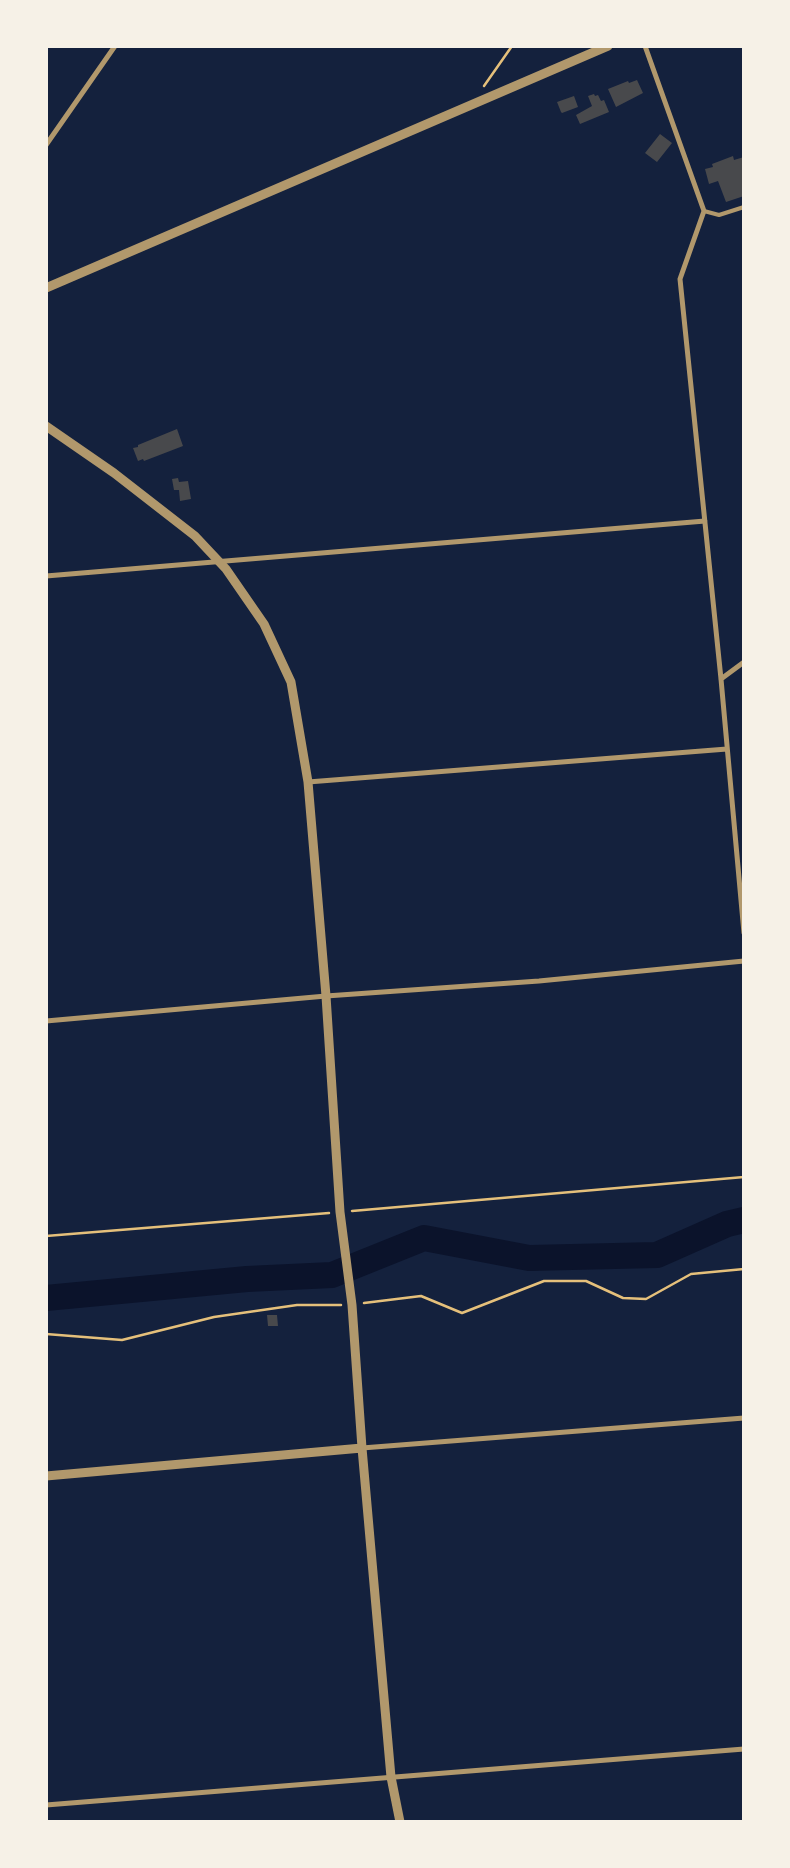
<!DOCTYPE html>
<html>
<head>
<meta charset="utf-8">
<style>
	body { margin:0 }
	#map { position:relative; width:790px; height:1868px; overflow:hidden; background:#14213d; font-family:Roboto,sans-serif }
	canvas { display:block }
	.frame { position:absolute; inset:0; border:48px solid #f6f1e7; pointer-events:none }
</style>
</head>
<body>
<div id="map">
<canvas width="790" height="1868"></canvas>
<div class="frame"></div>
</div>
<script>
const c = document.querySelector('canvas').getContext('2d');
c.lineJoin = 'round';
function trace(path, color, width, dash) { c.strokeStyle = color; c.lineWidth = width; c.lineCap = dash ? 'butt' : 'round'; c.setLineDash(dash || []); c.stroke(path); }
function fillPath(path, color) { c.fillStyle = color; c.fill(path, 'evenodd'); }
trace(new Path2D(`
	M46 1298 247 1279 332 1275 424 1238 529 1258 657 1255 727 1224 744 1220`), '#0b132b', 26);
fillPath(new Path2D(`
	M637 80 643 93 616 107 608 89 628 81 629 83Z
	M594 94 595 96 598 95 601 101 604 100 609 112 580 124 576 115 592 106 588 96Z
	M574 96 578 107 562 113 561 112 557 102Z
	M660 134 672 143 657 162 645 153Z
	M733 156 734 160 744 157V196L726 202 718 181 709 184 705 169 713 167 712 164Z
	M177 429 183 446 144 461 143 459 138 461 133 448 138 447V445Z
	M178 478 179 482 188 481 191 499 180 501 179 490H174L172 479Z
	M267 1315H277L278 1326H268Z`), '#48494c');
trace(new Path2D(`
	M484 86 512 46
	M352 1211 744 1177
	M46 1236 329 1213
	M364 1303 421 1296 462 1313 544 1281H586L623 1298 646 1299 691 1274 744 1269
	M46 1334 122 1340 214 1317 297 1305H341`), '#e5c07b', 2.5);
trace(new Path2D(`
	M704 211 719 215 744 207`), '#b1986c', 4);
trace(new Path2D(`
	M645 46 704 211 680 279 721 679 744 933
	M46 145 115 46
	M46 576 705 521
	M721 679 744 662
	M308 782 727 749
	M46 1021 326 996 539 981 744 961
	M362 1448 744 1418
	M46 1805 744 1749`), '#b1986c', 5);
trace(new Path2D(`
	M46 288 608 46
	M46 426 114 473 195 536 226 569 264 624 291 682 308 782 326 996 340 1212 352 1305 362 1448 391 1777 400 1822
	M46 1476 362 1448`), '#b1986c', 9);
</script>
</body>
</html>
